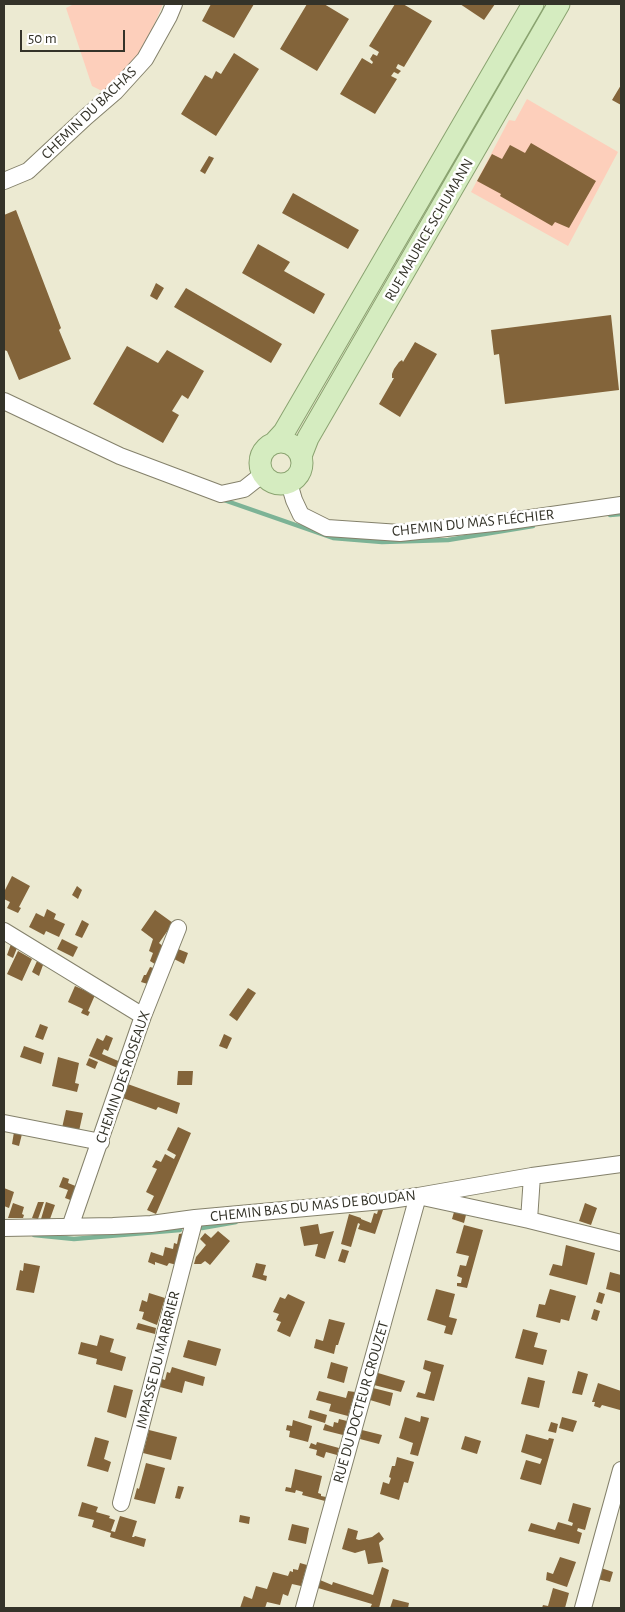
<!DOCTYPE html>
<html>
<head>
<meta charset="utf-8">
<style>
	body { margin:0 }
	#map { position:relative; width:625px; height:1612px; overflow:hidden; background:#ecead2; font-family:"Alegreya Sans",sans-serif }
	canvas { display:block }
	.frame { position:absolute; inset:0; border:5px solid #343329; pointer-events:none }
	.scale { position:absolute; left:20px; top:30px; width:105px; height:22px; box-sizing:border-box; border:2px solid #343329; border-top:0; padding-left:6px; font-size:15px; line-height:18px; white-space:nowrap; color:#343329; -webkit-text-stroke:4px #fff; paint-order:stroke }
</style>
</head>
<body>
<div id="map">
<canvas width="625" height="1612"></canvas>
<div class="frame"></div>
<div class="scale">50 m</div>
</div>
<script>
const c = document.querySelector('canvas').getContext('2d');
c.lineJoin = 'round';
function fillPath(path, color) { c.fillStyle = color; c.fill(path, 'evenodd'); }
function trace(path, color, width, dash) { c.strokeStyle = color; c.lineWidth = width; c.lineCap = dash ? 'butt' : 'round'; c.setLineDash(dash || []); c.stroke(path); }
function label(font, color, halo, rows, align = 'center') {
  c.font = font + ' "Alegreya Sans",sans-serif'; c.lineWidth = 5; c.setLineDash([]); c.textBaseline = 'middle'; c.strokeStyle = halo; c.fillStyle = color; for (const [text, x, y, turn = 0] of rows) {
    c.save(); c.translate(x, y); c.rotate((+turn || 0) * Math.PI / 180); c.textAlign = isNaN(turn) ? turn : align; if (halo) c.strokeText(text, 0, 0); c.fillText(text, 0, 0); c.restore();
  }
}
fillPath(new Path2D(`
	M74 4H163C148 39 135 71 102 91L92 86 66 8Z
	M527 99 618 152 568 246 471 192 509 120 515 121Z`), '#fdcfbb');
trace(new Path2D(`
	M221 499 333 538 382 542 448 540 533 526
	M610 515 621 514
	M202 1228 236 1222
	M34 1235 74 1239 180 1230`), '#7db396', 4.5);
fillPath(new Path2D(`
	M211 4H254L234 38 202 21Z
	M307 4H324L349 19 317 71 280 49Z
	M395 4H403L432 21 404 67 398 64 396 68 401 71 398 74 394 72 391 76 397 79 375 114 340 94 362 58 372 64 373 62 370 59 373 54 377 56 379 52 369 46Z
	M460 4H495L484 20Z
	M234 53 259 69 216 136 181 114 205 75 212 79 216 71 221 74Z
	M621 85V105L612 100Z
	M531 143 596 181 569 228 555 222 552 226 500 196 501 194 477 181 492 154 502 159 510 145 525 153Z
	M209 156 214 158 205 174 200 171Z
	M293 193 359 230 348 249 282 213Z
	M16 210 61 328 59 330 71 359 19 380 7 351 4 350V215Z
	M258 244 290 262 284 271 325 294 314 314 242 273Z
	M156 283 164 288 157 300 150 296Z
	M186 288 282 344 271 363 174 307Z
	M611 315 619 390 505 404 499 354 494 355 491 330Z
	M415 342 437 354 400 417 379 404 394 378H392V374L394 369 399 362 402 360 403 362Z
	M127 346 158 363 167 350 204 371 188 399 182 395 172 411 179 415 163 443 93 404Z
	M12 876 30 886 19 907 21 908 18 913 7 908 10 902 4 899V892Z
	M77 886 82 890 78 899 72 895Z
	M47 909 56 914 54 919 65 924 59 937 46 931 44 935 29 927 36 913 44 917Z
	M155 910 173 923 159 943 165 948 158 966 150 961 153 953 149 951 153 939 141 930Z
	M82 920 89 924 82 938 75 935Z
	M62 939 78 947 73 957 57 949Z
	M11 944 17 948 13 958 7 955Z
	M178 949 188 953 184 964 174 959Z
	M18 951 32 959 22 981 7 974Z
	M37 961 43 965 39 976 32 972Z
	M150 967 157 969 151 985 141 982 144 975H146Z
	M75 986 95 995 88 1011 90 1012 88 1016 81 1013 83 1009 68 1002Z
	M248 988 256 993 237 1021 229 1015Z
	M40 1024 48 1027 43 1040 35 1037Z
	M224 1034 232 1038 227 1049 219 1046Z
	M106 1035 113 1038 108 1051 104 1049 102 1054 123 1063 120 1069 89 1056 97 1038 103 1041Z
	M24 1046 44 1053 41 1064 20 1057Z
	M58 1057 79 1063 75 1083 79 1084 77 1092 52 1086Z
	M89 1058 98 1062 95 1069 86 1065Z
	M178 1071H193L192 1085H177Z
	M125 1083 180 1103 177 1114 158 1107 156 1110 120 1097Z
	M66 1110 83 1113 79 1131 62 1128Z
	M178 1127 191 1133 156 1214 147 1210 154 1196 146 1192 157 1169 152 1167 156 1160 161 1162 165 1154 174 1159 176 1155 167 1150Z
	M14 1132 22 1134 19 1146 12 1144Z
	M63 1177 69 1179 68 1183 78 1187 73 1201 65 1198 68 1190 59 1187Z
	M4 1188 14 1192 9 1208 4 1206Z
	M38 1202H44L38 1219 32 1218Z
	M46 1202 55 1205 50 1219H41Z
	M13 1203 24 1207 22 1214 24 1215 23 1218H8Z
	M585 1203 597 1208 591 1225 579 1221Z
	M379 1207H384L375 1234 358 1229 360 1224 358 1223 351 1247 341 1244 349 1214 361 1218V1219L371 1223 374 1213 377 1214Z
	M454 1212 466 1215 464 1223 452 1219Z
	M318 1224 320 1234 334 1231 325 1259 315 1256 318 1244 304 1246 300 1227Z
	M464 1225 483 1230 467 1288 457 1286V1283H461L462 1278 457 1276 460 1265 466 1266 469 1256 456 1253Z
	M218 1231 230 1241 210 1265 205 1261 201 1264H194L196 1257 206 1245 200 1239 205 1233 211 1238Z
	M185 1233 177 1265 169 1263 167 1266 155 1262V1265L148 1262 151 1252 163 1256 165 1247 173 1249 174 1243 177 1244 179 1234Z
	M566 1245 595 1253 587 1285 549 1275 553 1264 562 1266Z
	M342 1249 349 1251 345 1263 338 1261Z
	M24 1263 40 1266 34 1293 16 1290 20 1270 23 1271Z
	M256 1263 266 1265 263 1275 267 1276 266 1281 252 1277Z
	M610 1272 621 1275V1293L606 1289Z
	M436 1289 455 1294 449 1317 457 1319 452 1335 444 1333 446 1326 427 1320Z
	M550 1289 576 1296 569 1321 561 1319 560 1323 536 1317 539 1304 545 1305Z
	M599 1292 605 1294 602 1304 596 1302Z
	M149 1293 165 1298 157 1325 142 1319 144 1312 139 1311 142 1300 147 1302Z
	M288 1294 305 1302 290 1337 277 1331 281 1322 276 1320 279 1314 273 1312 280 1297 285 1299Z
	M594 1309 600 1311 597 1321 591 1319Z
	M329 1319 345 1323 338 1345H336L334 1354 314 1348 316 1339 323 1341Z
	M138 1323 156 1328 155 1334 136 1329Z
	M523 1329 538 1333 534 1347 547 1350 543 1365 515 1358Z
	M100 1335 114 1339 110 1352 126 1357 122 1371 96 1364 97 1359 78 1354 81 1342 97 1346Z
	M188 1340 221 1349 216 1366 183 1357Z
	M425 1360 444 1365 434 1401 416 1397 418 1392 425 1394 431 1372 423 1369Z
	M331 1362 348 1367 344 1383 327 1378Z
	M172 1367 205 1377 203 1386 185 1381 182 1393 160 1387 162 1379 165 1380 167 1372 170 1373Z
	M578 1371 588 1374 582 1395 572 1393Z
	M378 1373 405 1381 401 1392 374 1385Z
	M528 1377 545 1381 539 1408 521 1404Z
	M598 1383 621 1391 620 1410 602 1405 600 1408 594 1406 595 1402H592Z
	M114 1385 133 1390 126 1418 107 1412Z
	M373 1388 393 1393 390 1406 370 1400Z
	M319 1391 346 1398 348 1391 355 1392 348 1416 329 1411 331 1404 316 1400Z
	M310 1410 327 1415 325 1423 308 1418Z
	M421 1416 429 1418 418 1456 410 1454 413 1443 399 1438 405 1417 420 1422Z
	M562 1417 577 1421 573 1432 559 1428Z
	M339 1419 347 1421 343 1435 323 1430 325 1424 333 1427 334 1422 338 1423Z
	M293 1420 312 1426 308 1442 289 1437 290 1431 286 1430 287 1425 292 1426Z
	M551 1422 558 1424 556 1433 548 1431Z
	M149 1430 177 1437 171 1460 143 1453Z
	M362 1430 382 1435 379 1444 360 1439Z
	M526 1434 548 1440 549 1438 554 1439 541 1485 520 1479 526 1460 540 1464 542 1459 521 1452Z
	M465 1436 481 1441 477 1454 461 1449Z
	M95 1437 109 1441 104 1459 111 1462 108 1472 87 1466Z
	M317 1442 339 1448 337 1455 326 1452 324 1458 316 1455 317 1450 309 1448 311 1443 316 1445Z
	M397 1457 414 1462 408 1483 404 1482 399 1500 380 1494 383 1482 389 1484 391 1478 389 1477 392 1466H395Z
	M146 1463 165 1468 155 1504 134 1499 137 1488 139 1489Z
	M295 1469 322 1476 318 1493 321 1494V1496L326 1497 325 1501 302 1495 303 1492 296 1490 295 1493 285 1491 286 1487 291 1488Z
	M178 1486 184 1487 180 1499 175 1498Z
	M82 1502 98 1507 96 1512 110 1516 109 1518 115 1520 111 1531 115 1532 120 1516 137 1521 132 1537H134L135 1536 146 1539 144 1547 110 1537 111 1533 92 1527 94 1520 78 1516Z
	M573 1503 591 1508 585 1530 578 1528 577 1531 582 1533 579 1544 528 1531 531 1523 555 1530 558 1522 572 1526 573 1523 568 1521Z
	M240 1515 250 1517 249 1524 239 1522Z
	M292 1524 309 1528 306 1544 288 1540Z
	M348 1528 358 1531 356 1539 359 1540 372 1537 379 1532 384 1539 379 1543 383 1562 368 1564 365 1550 355 1553 342 1549Z
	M560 1557 576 1562 567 1587 546 1580 547 1572 553 1574Z
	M300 1563 307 1565 301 1586 292 1584 288 1596 283 1594 280 1605 267 1602 265 1608H240L244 1596 252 1599 256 1586 267 1589 273 1572 288 1576 290 1571 293 1572V1569L298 1570Z
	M382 1567 389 1570 379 1608H370L372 1604 318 1588 320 1580 332 1585 333 1582 373 1595Z
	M601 1568 613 1572 610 1582 597 1579Z
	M553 1588 569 1593 565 1608H542L543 1605 548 1606Z
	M393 1599 409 1603 408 1608H390Z`), '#83643a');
const minor = new Path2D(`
	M4 181 28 171 86 117 115 92 145 59 169 16 174 4
	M4 401 120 456 221 494 244 489 263 474
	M289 483 294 500 301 515 327 528 400 533 503 522 621 505
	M4 931 143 1016
	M4 1123 101 1142
	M529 1220 532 1176
	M70 1227 143 1016 178 928
	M4 1228 113 1226 151 1224 195 1218 383 1201 418 1196 532 1176 621 1164
	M121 1503 195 1218
	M304 1608 418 1196 529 1220 621 1243
	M583 1608 621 1470`);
const major = new Path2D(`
	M260 463a21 21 0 1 1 42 0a21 21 0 1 1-42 0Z
	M274 443 284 432 533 4
	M301 456 308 438 559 4`);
trace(minor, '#84816b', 18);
trace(major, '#8aa370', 23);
trace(minor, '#fff', 16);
trace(major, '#d5ecc0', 21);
label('15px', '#343329', '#fff', [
	["CHEMIN DU BACHAS",89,113,-44],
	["RUE MAURICE SCHUMANN",429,230,-60],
	["CHEMIN DU MAS FLÉCHIER",473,523,-6],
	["CHEMIN DES ROSEAUX",123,1077,-71],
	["CHEMIN BAS DU MAS DE BOUDAN",313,1206,-6],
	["IMPASSE DU MARBRIER",158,1360,-76],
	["RUE DU DOCTEUR CROUZET",361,1402,-74]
]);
</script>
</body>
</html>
